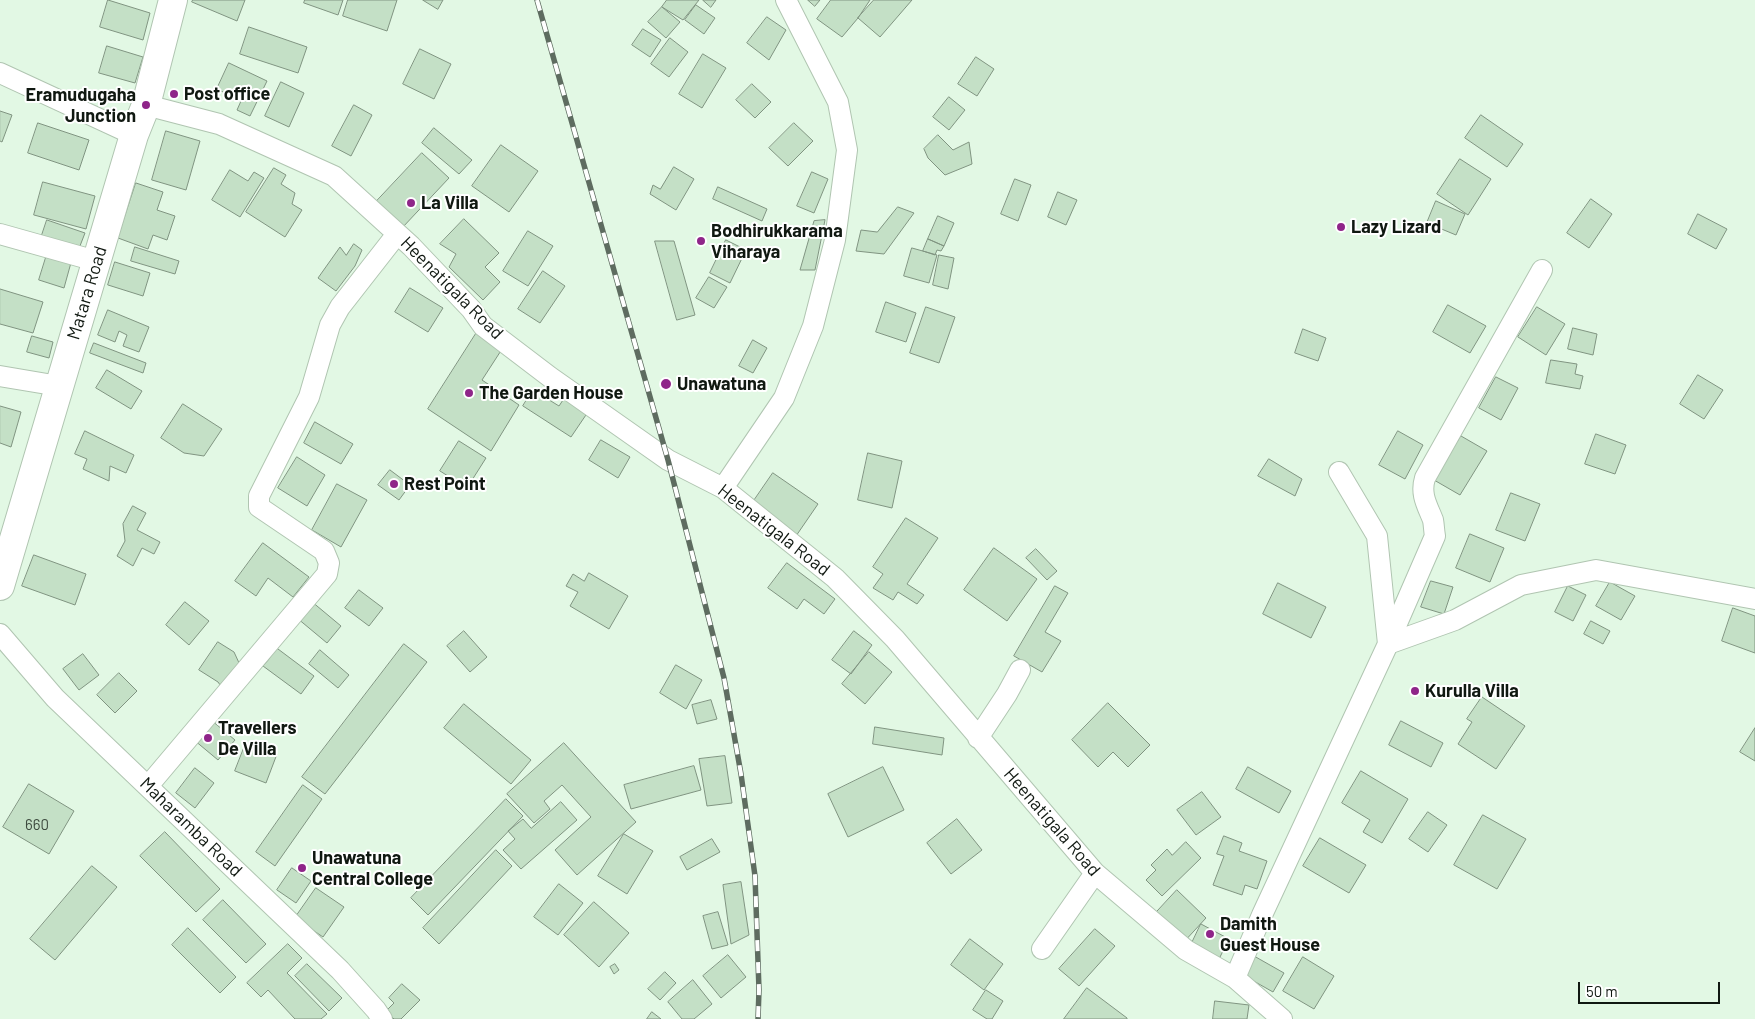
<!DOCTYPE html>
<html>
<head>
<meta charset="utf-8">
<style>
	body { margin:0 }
	#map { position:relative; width:1755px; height:1019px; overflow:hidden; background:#e2f8e4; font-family:Barlow,sans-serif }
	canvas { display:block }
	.scale { position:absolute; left:1578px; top:982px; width:142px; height:22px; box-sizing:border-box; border:2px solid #101811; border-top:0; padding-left:6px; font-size:15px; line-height:18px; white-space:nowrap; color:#101811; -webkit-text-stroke:4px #fff; paint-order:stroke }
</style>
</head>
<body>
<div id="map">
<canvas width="1755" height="1019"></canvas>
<div class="scale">50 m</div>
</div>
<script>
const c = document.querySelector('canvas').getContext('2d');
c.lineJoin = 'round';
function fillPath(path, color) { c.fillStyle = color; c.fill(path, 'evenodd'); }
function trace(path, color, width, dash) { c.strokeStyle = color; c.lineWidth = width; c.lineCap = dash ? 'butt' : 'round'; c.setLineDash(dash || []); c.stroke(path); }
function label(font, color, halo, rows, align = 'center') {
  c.font = font + ' Barlow,sans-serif'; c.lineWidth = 4; c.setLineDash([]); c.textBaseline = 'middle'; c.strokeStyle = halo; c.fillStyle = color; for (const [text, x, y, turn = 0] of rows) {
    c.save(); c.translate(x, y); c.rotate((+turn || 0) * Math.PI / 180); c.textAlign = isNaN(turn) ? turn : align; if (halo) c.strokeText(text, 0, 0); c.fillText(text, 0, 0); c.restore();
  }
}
const building = new Path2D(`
	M108 0 150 13 143 40 100 27Z
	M193 0H245L237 21 192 2Z
	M305 0H343L338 15 304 3Z
	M348 0H397L387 31 343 16Z
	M423 0H443L438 9Z
	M667 0H699L683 20 662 7Z
	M703 0H716L711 7Z
	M808 0H820L815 6Z
	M831 0H870L858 18 842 37 817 19Z
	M874 0H912L880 37 858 18Z
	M696 5 715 18 704 34 685 20Z
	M662 7 680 22 666 38 648 22Z
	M767 17 786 30 769 60 747 43Z
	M249 27 307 47 298 73 240 54Z
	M643 29 661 40 650 57 632 45Z
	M670 38 688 52 669 77 651 64Z
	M107 46 143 57 135 83 99 73Z
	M420 49 451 64 434 99 403 84Z
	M703 54 726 68 702 108 679 94Z
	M976 57 994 69 977 96 958 84Z
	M229 63 267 81 250 116 237 110 241 101 217 89Z
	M281 82 304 93 289 127 265 116Z
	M752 84 771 102 755 118 736 100Z
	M949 97 965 110 949 130 933 117Z
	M354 105 372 115 351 156 332 146Z
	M0 111 12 115 2 142 0 141Z
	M1481 115 1523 144 1507 167 1465 138Z
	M38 123 89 140 79 170 28 153Z
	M794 123 813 141 788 166 769 148Z
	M434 128 472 160 459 174 422 143Z
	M166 131 200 141 186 190 152 180Z
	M938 135 953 150 969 142 972 164 945 175 928 158 924 149Z
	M501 145 538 171 509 212 472 186Z
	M422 153 449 178 402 228 375 203Z
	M1460 159 1491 179 1468 215 1437 194Z
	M674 167 694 179 676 210 650 194 653 185 660 189Z
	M274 168 286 175 281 184 295 193 292 204 302 210 285 237 246 212Z
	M230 170 248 181 254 172 264 178 240 217 212 200Z
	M812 172 828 179 814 213 797 206Z
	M1015 179 1031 185 1018 221 1001 214Z
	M43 182 95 196 86 229 34 215Z
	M136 183 163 192 157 210 175 216 167 240 153 235 148 249 118 238Z
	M718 187 767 209 762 221 713 199Z
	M1058 192 1077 200 1066 225 1048 217Z
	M1591 199 1612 214 1589 248 1567 233Z
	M1436 201 1465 214 1456 235 1427 223Z
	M898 207 914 213 884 254 856 251 861 230 877 232Z
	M1698 214 1727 229 1716 249 1688 234Z
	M938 216 954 223 944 246 928 239Z
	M464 219 499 253 485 267 500 282 483 300 449 267 456 254 440 244Z
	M47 220 85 233 78 251 41 238Z
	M825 220 815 270H800L814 221Z
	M528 231 553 246 528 286 503 271Z
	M928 239 944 246 941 251 937 250 935 255 923 251Z
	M726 240 746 250 730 283 710 273Z
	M655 241H674L695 315 677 320Z
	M354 244 362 250 355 266 336 291 318 278 340 247 346 255Z
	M135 247 179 261 175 274 131 261Z
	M912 248 937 255 929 283 904 276Z
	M48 251 72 259 64 288 39 280Z
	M939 255 954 258 948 289 933 285Z
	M115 262 150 273 143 296 108 285Z
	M543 271 565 286 540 323 518 309Z
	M709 277 727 287 714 308 696 298Z
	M410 288 443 308 428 332 395 312Z
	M0 289 43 302 33 333 0 324Z
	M886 302 916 313 906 342 876 332Z
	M1448 305 1486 326 1470 353 1433 332Z
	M926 307 955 317 939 363 910 353Z
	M1537 307 1565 324 1546 355 1518 337Z
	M108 310 149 327 139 352 123 346 127 335 119 331 115 342 98 335Z
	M1573 328 1597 334 1593 355 1568 349Z
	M479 329 504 346 482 380 519 405 491 451 428 409Z
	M1303 329 1326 338 1318 361 1295 353Z
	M32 336 53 342 49 358 27 352Z
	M753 340 767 348 753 373 739 366Z
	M94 343 146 363 143 373 90 353Z
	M1551 360 1577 364 1575 374 1583 376 1580 389 1546 383Z
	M107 370 142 391 131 409 96 388Z
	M1698 375 1723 390 1704 419 1680 404Z
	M1496 377 1518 388 1501 420 1479 408Z
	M533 390 559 406 567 394 590 409 571 437 523 406Z
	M183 404 222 429 204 456 184 453 161 438Z
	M0 406 21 412 11 447 0 443Z
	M315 422 353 444 341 464 304 443Z
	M85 431 134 455 126 473 110 466 109 481 83 469 87 459 75 454Z
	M1398 431 1423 445 1405 479 1379 465Z
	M1596 434 1626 445 1615 474 1585 464Z
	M1461 436 1487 451 1460 495 1434 480Z
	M601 440 630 457 618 478 589 460Z
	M459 441 486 458 467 488 440 471Z
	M868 453 902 461 892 508 858 500Z
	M297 457 325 475 307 506 278 488Z
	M1269 459 1302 479 1295 496 1258 476Z
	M390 470 410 485 399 500 378 485Z
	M773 473 818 504 796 536 751 505Z
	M337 484 367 500 341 547 312 530Z
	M1511 493 1540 504 1525 541 1496 530Z
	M133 506 146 513 137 530 160 542 154 554 142 548 133 566 117 556 125 541 123 524Z
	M906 518 938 538 907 584 924 595 917 604 898 592 893 600 873 588 883 574 873 567Z
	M1470 534 1504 548 1490 582 1456 568Z
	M263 543 309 577 293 597 268 578 256 596 235 581Z
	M994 548 1037 579 1007 621 964 590Z
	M1036 549 1057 571 1047 580 1026 558Z
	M34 555 86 574 75 605 22 586Z
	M787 563 835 599 824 614 804 599 797 609 768 588Z
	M589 573 628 596 609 629 570 606 578 592 566 586 573 574 584 581Z
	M1431 581 1453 587 1444 614 1421 607Z
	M1610 582 1635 596 1621 620 1596 606Z
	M1278 583 1326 607 1311 638 1263 614Z
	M1055 586 1068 593 1045 632 1061 641 1042 672 1014 656Z
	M1568 586 1586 595 1573 621 1555 612Z
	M359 590 383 608 369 626 345 608Z
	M311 601 341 626 327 643 297 618Z
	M185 602 209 621 189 645 166 625Z
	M1733 608 1755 616V653L1722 641Z
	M1591 621 1610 631 1603 644 1584 634Z
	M464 631 487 657 470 672 447 646Z
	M854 631 872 645 851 674 832 660Z
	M218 642 234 652 240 665 225 692 218 682 199 670Z
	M404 644 427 662 325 794 302 777Z
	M274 646 314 676 301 694 263 666 269 659Z
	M320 650 349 675 338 688 309 664Z
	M869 652 892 672 865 704 842 684Z
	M83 654 99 675 79 690 63 669Z
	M676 665 702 680 686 709 660 693Z
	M119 673 137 691 115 713 97 695Z
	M1482 697 1525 726 1496 769 1458 744 1472 722 1467 719Z
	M711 700 717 719 697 724 692 705Z
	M1108 703 1150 745 1128 767 1113 752 1098 767 1072 740Z
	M464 704 531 760 511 784 444 728Z
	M211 720 235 740 218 760 194 740Z
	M1401 721 1443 743 1431 767 1389 745Z
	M875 727 944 738 942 755 873 744Z
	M1755 728V761L1740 752Z
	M246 743 277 754 266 783 235 771Z
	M564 743 636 822 577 875 555 850 591 817 562 785 544 801 550 809 534 823 507 794Z
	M725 756 732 803 707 806 699 759Z
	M694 766 701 790 631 809 624 785Z
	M883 767 904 810 848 837 828 794Z
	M1248 767 1291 791 1279 813 1236 789Z
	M195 768 214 783 195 808 176 793Z
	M1361 771 1408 799 1382 843 1363 832 1370 820 1342 803Z
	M29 784 74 811 49 854 3 827Z
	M303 785 322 799 275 866 256 852Z
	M1202 792 1221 817 1196 835 1177 810Z
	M506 799 523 816 428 915 411 898Z
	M561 802 577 820 521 869 503 850 515 839 508 831 523 819 531 828Z
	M1428 812 1447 825 1428 852 1409 839Z
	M1483 815 1526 839 1497 889 1454 865Z
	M957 819 982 850 951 874 927 843Z
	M165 832 220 889 196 912 140 856Z
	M624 834 653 851 627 894 598 876Z
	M1224 836 1242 843 1239 851 1267 861 1257 889 1245 885 1242 895 1213 885 1224 856 1217 854Z
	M1320 838 1366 865 1349 893 1303 866Z
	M712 839 720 852 687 870 680 857Z
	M1186 842 1201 858 1162 896 1146 880 1156 870 1151 865 1167 849 1172 855Z
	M496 850 512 866 439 944 423 928Z
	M92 866 117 887 55 960 30 939Z
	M292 868 311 881 296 903 277 890Z
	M741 882 749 935 731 944 723 885Z
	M559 884 583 903 558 935 534 917Z
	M316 888 344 907 323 937 295 918Z
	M1177 890 1206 918 1182 944 1153 916Z
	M223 900 266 944 246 963 203 920Z
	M594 902 629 933 599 967 564 935Z
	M718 912 728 945 712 949 703 916Z
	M1201 924 1229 939 1219 959 1191 945Z
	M188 928 236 977 220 993 172 945Z
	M1095 929 1115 946 1079 986 1059 969Z
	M970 939 1003 964 984 990 951 965Z
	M288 944 302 958 287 973 327 1014 321 1019H295L268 990 261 997 247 983Z
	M728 955 746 977 721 998 703 976Z
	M1254 956 1284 973 1273 992 1243 975Z
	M1303 957 1334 976 1314 1009 1283 991Z
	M307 964 342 998 329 1011 295 976Z
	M615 964 619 970 614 974 610 967Z
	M665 972 676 983 660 1000 648 989Z
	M693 980 712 1004 694 1019H682L668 1002Z
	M402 984 420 1000 401 1019H394L386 1011 394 1003 389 998Z
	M1087 988 1127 1018V1019H1064Z
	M986 990 1003 1001 992 1019H987L973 1010Z
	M1215 1001 1249 1005 1247 1019H1213Z
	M652 1012 661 1019H647Z`);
fillPath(building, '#c4e0c6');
trace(building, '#809481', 1);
const minor = new Path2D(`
	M0 73 134 135
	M146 105 219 124 334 176 411 246 471 309 483 326 550 377 668 460 723 488 835 578 895 639 1095 873 1186 950 1235 978 1282 1019
	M0 234 96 261
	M0 376 59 386
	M1339 472 1377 536 1388 644 1455 620 1521 585 1596 570 1755 599
	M723 488 784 398 813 326 835 240 847 150 838 102 786 0
	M0 634 55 698 340 970 376 1010 382 1019
	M978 738 1007 694 1020 670
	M148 786 327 574 329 563 324 551 259 507V496L309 397 330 325 340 307 397 234
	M1042 949 1095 873
	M1235 978 1262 915 1388 644 1435 536C1434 531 1434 525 1433 520 1427 505 1420 494 1425 478L1542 270`);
const trunk = new Path2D(`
	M0 586 134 135 146 105 173 0`);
trace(minor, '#b0c5b1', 22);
trace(trunk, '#b0c5b1', 30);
trace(minor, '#fff', 20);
trace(trunk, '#fff', 28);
const rail = new Path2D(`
	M537 0 668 460 724 678 741 774 755 876 759 990 758 1019`);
trace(rail, '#5e6c60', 5.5);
trace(rail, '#fff', 4, [11]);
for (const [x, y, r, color] of [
	[174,94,5,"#8f2589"],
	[146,105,5,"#8f2589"],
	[411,203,5,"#8f2589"],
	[1341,227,5,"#8f2589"],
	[701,241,5,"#8f2589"],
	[666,384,6,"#8f2589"],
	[469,393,5,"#8f2589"],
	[394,484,5,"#8f2589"],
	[1415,691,5,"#8f2589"],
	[208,738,5,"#8f2589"],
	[302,868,5,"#8f2589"],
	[1210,934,5,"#8f2589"]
]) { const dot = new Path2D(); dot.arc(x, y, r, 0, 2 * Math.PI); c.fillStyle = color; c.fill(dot); trace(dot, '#fff', 2); }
label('15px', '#3d4a3e', null, [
	["660",37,825]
]);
label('bold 18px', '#101811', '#fff', [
	["Post office",184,94],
	["Eramudugaha",136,95,"right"],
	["Junction",136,116,"right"],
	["La Villa",421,203],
	["Lazy Lizard",1351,227],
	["Bodhirukkarama",711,231],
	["Viharaya",711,252],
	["Unawatuna",677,384],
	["The Garden House",479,393],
	["Rest Point",404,484],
	["Kurulla Villa",1425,691],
	["Travellers",218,728],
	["De Villa",218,749],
	["Unawatuna",312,858],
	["Central College",312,879],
	["Damith",1220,924],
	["Guest House",1220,945]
], 'left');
label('18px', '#101811', '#fff', [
	["Heenatigala Road",452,288,45],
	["Matara Road",87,293,-73],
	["Heenatigala Road",774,530,38],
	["Heenatigala Road",1052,822,49],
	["Maharamba Road",191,827,44]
]);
</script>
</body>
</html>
